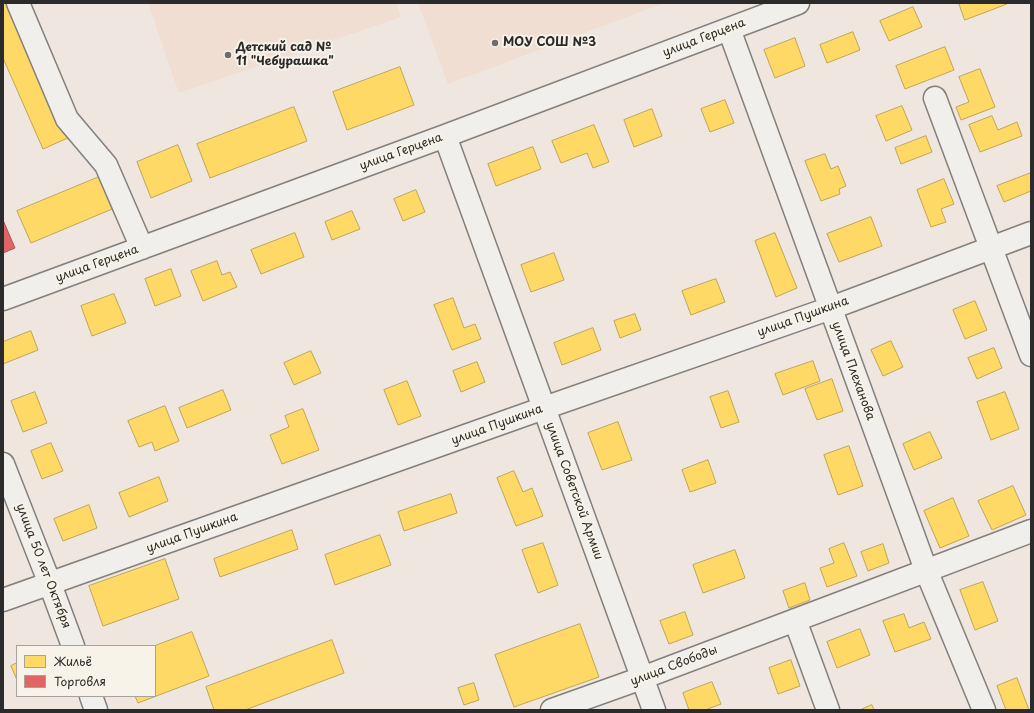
<!DOCTYPE html>
<html>
<head>
<meta charset="utf-8">
<style>
	body { margin:0 }
	#map { position:relative; width:1034px; height:713px; overflow:hidden; background:#eee6df; font-family:"Playpen Sans",sans-serif }
	canvas { display:block }
	.frame { position:absolute; inset:0; border:4px solid #2b2b2b; pointer-events:none }
	.legend { position:absolute; left:16px; top:645px; width:140px; height:52px; box-sizing:border-box; background:#f7f3e8; border:1px solid #a5a39c; margin:0; padding:5px 7px; list-style:none; font-size:12px; color:#2b2b2b }
	.legend li { display:flex; align-items:center; gap:8px; height:20px }
	.legend b { width:20px; border:1px solid #a5a39c }
</style>
</head>
<body>
<div id="map">
<canvas width="1034" height="713"></canvas>
<div class="frame"></div>
<ul class="legend">
<li><b style="height:11px;background:#ffd966"></b>Жильё</li>
<li><b style="height:11px;background:#e06666"></b>Торговля</li>
</ul>
</div>
<script>
const c = document.querySelector('canvas').getContext('2d');
c.lineJoin = 'round';
function fillPath(path, color) { c.fillStyle = color; c.fill(path, 'evenodd'); }
function trace(path, color, width, dash) { c.strokeStyle = color; c.lineWidth = width; c.lineCap = dash ? 'butt' : 'round'; c.setLineDash(dash || []); c.stroke(path); }
function label(font, color, halo, rows, align = 'center') {
  c.font = font + ' "Playpen Sans",sans-serif'; c.lineWidth = 4; c.setLineDash([]); c.textBaseline = 'middle'; c.strokeStyle = halo; c.fillStyle = color; for (const [text, x, y, turn = 0] of rows) {
    c.save(); c.translate(x, y); c.rotate((+turn || 0) * Math.PI / 180); c.textAlign = isNaN(turn) ? turn : align; if (halo) c.strokeText(text, 0, 0); c.fillText(text, 0, 0); c.restore();
  }
}
fillPath(new Path2D(`
	M148 3H396L401 17 179 93Z
	M418 3H664L448 84Z`), '#f0ded2');
const homes = new Path2D(`
	M3 3H11L70 137 43 149 3 58Z
	M959 3H1007V4L965 20Z
	M913 7 922 27 889 41 880 21Z
	M853 32 860 50 827 63 820 45Z
	M795 38 805 66 775 78 764 50Z
	M945 47 954 70 905 89 896 66Z
	M400 67 414 105 347 130 333 92Z
	M980 69 995 107 961 120 956 107 969 102 959 77Z
	M725 100 734 123 710 132 701 109Z
	M902 106 912 130 886 141 876 116Z
	M294 107 307 141 210 178 197 144Z
	M652 109 662 136 634 147 624 120Z
	M992 116 998 130 1017 122 1022 136 980 152 969 125Z
	M594 125 609 162 593 168 587 153 561 163 552 141Z
	M926 136 932 152 901 164 895 148Z
	M178 145 192 181 151 198 137 162Z
	M533 147 541 169 496 186 488 164Z
	M825 154 831 169 838 166 846 186 839 189 840 194 821 201 805 161Z
	M1031 173V191L1004 202 997 186Z
	M104 175 117 207 31 243 17 211Z
	M944 179 954 204 941 209 946 222 931 227 917 190Z
	M416 190 425 212 403 221 394 199Z
	M352 211 360 229 332 240 325 222Z
	M871 217 882 246 839 262 827 234Z
	M295 233 304 257 261 274 251 250Z
	M775 233 797 288 776 297 755 241Z
	M554 253 564 280 531 292 521 265Z
	M217 261 222 275 230 272 237 287 203 301 191 271Z
	M171 269 181 296 155 306 145 279Z
	M716 279 725 302 691 315 682 291Z
	M114 294 126 323 92 336 81 306Z
	M453 298 464 328 475 324 481 339 452 350 434 305Z
	M975 301 987 330 965 339 953 310Z
	M635 314 641 330 620 338 614 321Z
	M593 328 601 350 562 365 554 343Z
	M31 331 38 350 3 364V342Z
	M891 341 903 367 883 376 871 350Z
	M994 348 1002 368 977 379 968 358Z
	M311 351 321 373 294 385 284 363Z
	M813 361 820 381 783 395 775 374Z
	M477 362 485 382 461 392 453 371Z
	M832 379 843 411 817 420 805 389Z
	M407 381 421 416 398 425 384 390Z
	M223 390 231 410 187 428 179 408Z
	M728 391 739 422 721 428 710 397Z
	M35 392 47 423 23 432 11 401Z
	M1005 392 1019 429 991 440 977 402Z
	M165 406 179 441 155 451 152 442 139 447 128 421Z
	M303 409 319 450 282 464 270 435 289 427 285 416Z
	M618 422 632 460 602 470 588 433Z
	M930 432 942 458 914 470 903 444Z
	M51 443 63 471 42 479 31 451Z
	M849 446 863 486 838 495 824 455Z
	M708 460 716 483 690 492 682 470Z
	M514 471 523 492 532 488 543 516 516 526 497 478Z
	M159 477 168 501 129 517 119 493Z
	M1013 486 1026 515 992 530 978 501Z
	M451 494 457 513 404 531 398 512Z
	M953 498 969 536 940 548 924 511Z
	M89 505 97 528 63 541 54 519Z
	M292 530 298 549 220 577 214 559Z
	M380 535 391 565 335 585 325 555Z
	M543 543 558 585 538 593 522 550Z
	M844 543 857 576 827 587 820 568 834 563 829 549Z
	M883 544 889 563 868 571 861 552Z
	M735 550 745 578 703 593 693 565Z
	M165 559 179 599 103 626 89 586Z
	M983 582 998 621 975 630 960 590Z
	M805 583 810 600 789 608 783 591Z
	M685 612 693 635 669 644 660 621Z
	M904 614 909 628 924 622 931 639 895 652 883 621Z
	M580 624 599 677 514 707 495 655Z
	M860 629 870 655 837 668 827 642Z
	M192 632 209 676 138 703 135 696H155V646Z
	M332 640 344 673 245 710H214L206 687Z
	M791 660 800 686 778 694 769 668Z
	M17 663V680L11 666Z
	M1017 678 1029 710H1006L997 686Z
	M712 682 721 704 705 710H689L683 693Z
	M474 683 479 700 464 705 458 688Z
	M872 705 874 710H860Z`);
fillPath(homes, '#ffd966');
trace(homes, '#bfa554', 1);
const shops = new Path2D(`
	M3 220 15 248 3 253Z`);
fillPath(shops, '#e06666');
trace(shops, '#aa5454', 1);
const minor = new Path2D(`
	M18 3 67 119 106 165 142 248
	M729 29 926 570 984 710
	M935 98 1031 355
	M445 136 654 710
	M3 299 445 136 798 3
	M3 464 50 584 73 646
	M3 600 544 408 831 308 1031 233
	M795 620 828 710
	M91 696 96 710
	M552 710 642 678 1031 531`);
trace(minor, '#837f7c', 25);
trace(minor, '#f1efeb', 22);
for (const [x, y, r, color] of [
	[495,43,4,"#6f6c6a"],
	[228,55,4,"#6f6c6a"]
]) { const dot = new Path2D(); dot.arc(x, y, r, 0, 2 * Math.PI); c.fillStyle = color; c.fill(dot); trace(dot, '#f7f3e8', 1.5); }
label('12px', '#2b2b2b', '#f7f3e8', [
	["улица Герцена",704,38,-21],
	["улица Герцена",401,152,-20],
	["улица Герцена",97,264,-20],
	["улица Пушкина",803,317,-20],
	["улица Плеханова",853,371,70],
	["улица Пушкина",497,425,-20],
	["улица Советской Армии",574,491,70],
	["улица Пушкина",192,533,-20],
	["улица 50 лет Октября",43,566,69],
	["улица Свободы",674,666,-21]
]);
label('bold 12px', '#2b2b2b', '#f7f3e8', [
	["МОУ СОШ №3",503,43],
	["Детский сад №",236,48],
	["11 \"Чебурашка\"",236,62]
], 'left');
</script>
</body>
</html>
